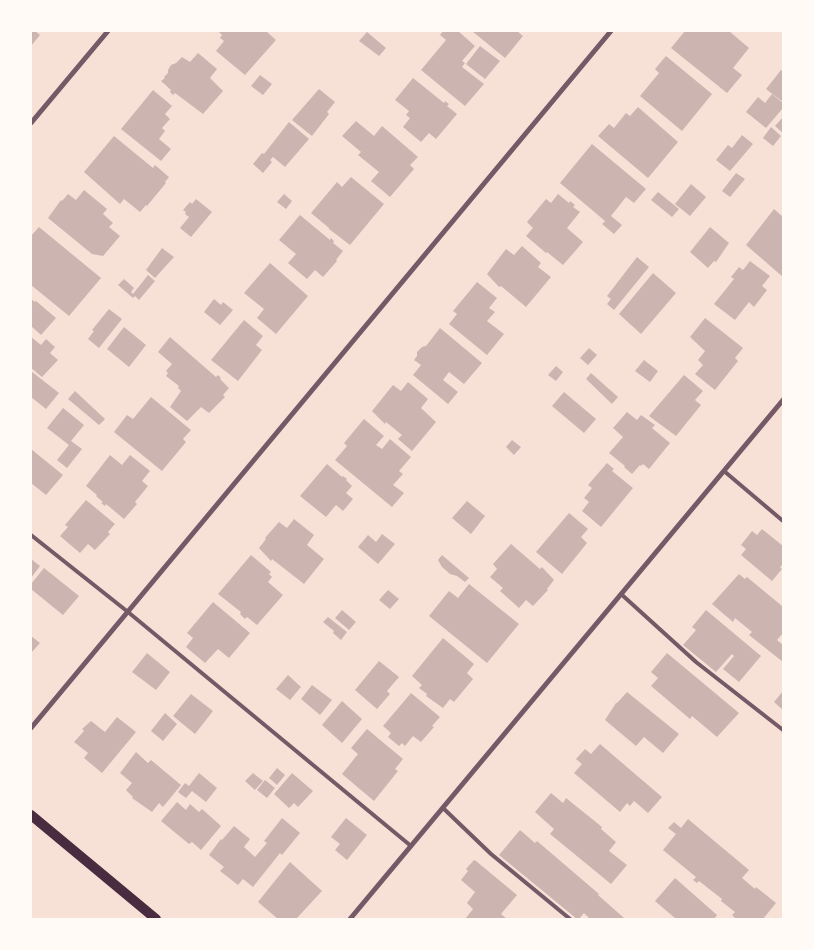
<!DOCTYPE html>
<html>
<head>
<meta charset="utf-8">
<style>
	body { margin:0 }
	#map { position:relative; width:814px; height:950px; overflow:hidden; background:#f7e1d7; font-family:Cabin,sans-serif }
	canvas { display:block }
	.frame { position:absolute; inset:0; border:32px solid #fffaf5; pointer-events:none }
</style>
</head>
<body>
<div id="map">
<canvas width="814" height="950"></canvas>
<div class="frame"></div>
</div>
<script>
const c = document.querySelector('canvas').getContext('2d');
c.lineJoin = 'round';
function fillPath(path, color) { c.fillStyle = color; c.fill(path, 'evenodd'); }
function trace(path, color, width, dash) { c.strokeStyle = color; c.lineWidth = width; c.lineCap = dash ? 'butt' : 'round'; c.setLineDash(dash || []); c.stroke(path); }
fillPath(new Path2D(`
	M31 31H35L40 35 31 46Z
	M218 31H266L276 40 245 75 216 51 224 41 220 38 222 35Z
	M443 31H458L475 46 462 61 465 63 462 67 484 84 465 106 421 70 446 40 440 35Z
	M472 31H517L523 36 505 58Z
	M685 31H729L749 48 733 68 742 75 727 93 671 48Z
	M367 32 386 48 379 56 359 41Z
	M480 46 500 61 485 79 466 64Z
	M198 53 217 69 210 78 223 91 203 114 175 93 173 95 170 92 171 90 161 81 165 78 164 77 168 73V70L171 65 176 63 182 57 190 62Z
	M666 56 712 94 682 131 640 96 659 73 655 69Z
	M781 70 783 71V102L766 89Z
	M260 75 272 84 263 95 251 86Z
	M413 78 444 103 445 101 449 104 447 106 457 114 436 139 429 133 421 142 403 127 410 118 406 115 409 111 395 100Z
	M319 89 335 102 327 112 329 114 312 136 292 120Z
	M153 90 172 106 165 114 170 119 162 128 165 131 159 139 171 149 161 161 121 129Z
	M772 94 783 103V108L766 128 746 112 758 97 765 103Z
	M638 107 678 142 648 178 598 136 609 124 614 128 626 113 630 116Z
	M783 117V133L775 126Z
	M356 121 374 136 382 126 418 157 410 165 414 169 390 197 371 181 379 172 358 155 361 152 342 136Z
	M289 122 309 139 285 167 273 157 270 160 272 162 263 173 253 164 262 153 264 154Z
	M771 127 781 136 773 146 763 138Z
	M742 135 753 144 730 171 716 160 728 145 732 148Z
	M114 136 153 168 155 165 169 177 165 182 166 183 147 206 146 205 140 212 124 199 120 204 84 172Z
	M592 144 646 189 634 203 626 197 611 216 622 225 614 234 602 224 605 221 560 183Z
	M736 173 745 179 730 197 722 191Z
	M351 177 384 204 350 245 329 229V228L311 213 337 182 342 187Z
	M691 184 706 197 690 216 675 204Z
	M84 190 107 209 103 214 113 223 109 227 120 236 103 256 92 254 48 218 61 200 62 201 68 194 76 200Z
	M658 192 679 209 672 217 651 200Z
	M284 194 292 201 286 209 277 202Z
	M558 194 569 203 570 201 575 205 573 207 580 212 567 228 583 242 563 265 547 252 546 253 526 236 533 228 527 222 546 199 551 203Z
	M196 199 212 212 191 237 180 228 189 217 185 214 186 212 183 210 190 202 192 204Z
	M774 209 783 217V277L746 245Z
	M300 215 330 240 331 238 334 241 333 243 343 251 336 260 337 261 323 277 315 270 307 279 288 263 296 254 279 240Z
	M39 227 101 278 69 316 31 285V236Z
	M710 227 729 243 716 262 714 261 708 268 690 252Z
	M522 246 541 263 538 267 551 277 526 307 501 286 499 287 487 274 506 249 514 255Z
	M162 248 174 257 155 278 146 270Z
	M637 257 649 267 614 310 607 304 611 299 607 296Z
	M750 261 770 276 762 286 767 290 754 307 749 302 735 320 714 304 734 279 731 277 739 267 743 270Z
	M270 263 308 296 276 334 257 318 264 309 244 293Z
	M653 273 676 293 641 334 619 314Z
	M148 275 155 281 139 300 135 296 133 298 118 285 124 279 134 288 131 292 133 294Z
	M477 282 497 298 489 308 495 312 487 321 504 334 487 355 449 324 457 314 453 311Z
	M31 299 35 302 36 301 56 318 41 335 31 326Z
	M214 299 221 305 223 302 233 310 220 325 204 312Z
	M109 309 122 319 99 348 88 339 94 331 92 330Z
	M705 318 743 348 735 358 738 361 715 390 695 374 703 365 698 360 705 351 690 337Z
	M244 320 263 336 256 345 262 350 238 381 211 360Z
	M124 327 146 345 129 367 107 349Z
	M440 328 482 363 464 384 449 372 443 380 458 392 448 404 413 375 421 365 414 360 417 356V352L422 347 426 346Z
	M31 337 41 345 46 339 55 347 50 353 58 360 42 377 31 368Z
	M170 337 216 377 218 375 221 378 220 379 229 388 223 395 225 397 209 413 201 407 187 421 170 407 181 391 178 388 179 386 166 376 168 373 166 371 172 364 158 352Z
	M589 348 597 355 588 365 580 358Z
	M644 360 658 371 650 382 635 371Z
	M556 366 563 372 556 381 548 375Z
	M31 371 59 393 46 409 31 397Z
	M591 373 618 397 612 404 586 379Z
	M684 375 703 391 695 400 701 405 676 436 649 416Z
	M408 382 428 399 421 408 436 422 412 451 398 439 402 435 386 422 385 424 372 411 393 385 401 391Z
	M75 391 105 419 99 425 68 399Z
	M564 392 596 419 584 433 552 406Z
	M151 397 191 430 183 439 186 442 162 471 114 432 127 415 133 419Z
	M63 408 84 425 71 441 82 449 67 468 57 460 69 445 47 428Z
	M627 412 637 420 641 415 655 425 652 428 670 443 649 469 643 464 641 466 640 465 632 474 624 467 625 466 609 453 623 437 613 428Z
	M364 419 384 436 376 445 382 449 390 439 411 457 399 471 403 474 393 485 404 493 392 507 335 460 347 446 344 443Z
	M512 440 521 447 514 455 506 447Z
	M31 449 63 475 46 495 31 483Z
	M110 455 122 465 130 455 150 471 142 481 148 486 135 502 137 504 124 519 106 504 105 506 101 503 103 502 96 496 97 495 86 486Z
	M607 463 614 469 612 471 633 488 601 527 582 511 589 502 584 498 592 488 588 485Z
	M327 464 342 477 343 476 347 479 346 480 352 486 346 493 353 499 343 511 336 505 326 517 300 496Z
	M86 500 115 524 108 532 110 534 95 550 88 544 80 553 60 536 68 527 65 525Z
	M467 501 485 516 471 534 452 518Z
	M569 513 588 529 581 537 587 543 562 574 536 552Z
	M294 519 314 535 307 545 324 559 304 584 272 559 271 561 259 548 266 539 265 538 279 522 287 528Z
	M762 529 783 546V564L780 567 782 569 772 581 741 555 746 549 741 545 752 531 757 535Z
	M382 534 395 544 378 564 358 547 368 535 376 542Z
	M511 544 540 569 542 567 554 580 547 589 548 590 533 606 526 600 519 608 500 591 503 588 490 577 497 569 493 564Z
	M251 555 271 572 269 574 272 577 268 582 283 595 257 625 247 617 245 619 240 614 241 612 218 594Z
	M442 555 469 578 465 582 457 576 450 574 442 567 438 560Z
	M31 559 40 566 31 578Z
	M44 568 79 596 63 615 31 589V584Z
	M739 574 745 579 747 577 782 606 783 633 777 640 783 645V662L749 635 752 632 735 618 733 622 712 604Z
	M469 584 519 624 487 663 429 616 449 591 458 598Z
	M388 590 399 599 390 609 379 600Z
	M213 602 250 633 229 658 218 649 205 663 186 647 193 638 187 633Z
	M342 610 356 622 349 630 335 618Z
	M706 610 761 656 739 682 723 669 734 656 732 654 716 672 683 645 696 630 692 627Z
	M328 617 347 632 341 640 333 633 334 631 323 622Z
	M31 636 40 643 31 653Z
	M443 638 474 664 467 673 473 679 454 702 450 699 443 708 426 696 427 694 419 688 422 685 412 676Z
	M147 653 170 672 156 690 132 672Z
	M667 653 739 713 717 737 692 716 690 719 651 686 658 678 651 672Z
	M379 661 399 677 387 691 390 694 377 709 355 690Z
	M288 675 301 687 290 700 276 689Z
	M312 685 332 700 320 715 301 699Z
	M783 691V710L774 702Z
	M627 692 679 734 663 753 644 737 636 746 605 720 616 703H617Z
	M411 693 440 717 432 726 434 727 421 742 413 736 405 746 402 743 399 746 388 737 391 733 383 726Z
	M191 694 213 711 195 734 173 716Z
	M342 701 362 719 342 743 322 725Z
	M165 713 177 724 163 741 151 731Z
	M117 717 136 732 102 773 84 758 88 753 74 742 84 731 82 729 91 721 105 732Z
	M367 729 403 759 395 769 398 771 374 801 342 774 358 754 351 748Z
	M600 744 662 797 648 813 634 801 630 806 627 803 620 812 574 773 582 764 576 759 585 749 591 754Z
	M136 752 148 763 151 760 181 785 163 807 159 803 152 812 132 798 133 797 126 790 132 783 120 773Z
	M277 768 285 775 277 785 269 778Z
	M199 773 217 788 206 802 192 791 186 798 178 792 185 783 189 786Z
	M253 773 263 781 255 790 245 781Z
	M292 773 313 791 298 807 294 803 289 808 274 794Z
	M265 780 275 788 267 798 257 790Z
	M551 793 563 803 566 798 602 827 601 829 616 842 609 851 627 865 611 884 550 834 554 829 535 812Z
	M177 802 186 810 190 804 199 812 202 809 221 826 201 850 192 842 189 844 161 821Z
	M282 818 300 833 282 855 280 853 253 887 243 879 238 885 220 871 224 867 209 855 221 839 222 840 234 826 250 839 244 847 255 857 267 843 264 841Z
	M346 818 367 835 347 860 335 850 340 844 331 837Z
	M688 819 749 870 742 878 755 889 756 887 776 903 763 919H736L732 915 735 912 721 901 722 899 699 881 697 883 693 880 696 877 663 850 676 834 668 828 674 822 681 828Z
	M520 830 535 843 537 841 599 894 598 895 624 918 623 919H590L584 913 579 919H577L499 855Z
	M474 860 476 861 517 895 501 914 507 919H465L473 909 467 903 475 892 461 880 468 871 466 869Z
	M290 862 322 891 296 919H278L258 902Z
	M675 878 717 915 714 919H676L655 901Z`), '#ccb4b1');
trace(new Path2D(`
	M724 471 783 521
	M31 535 128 612 411 846
	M621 594 696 662 783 730
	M443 808 491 854 570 919`), '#755966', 4);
trace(new Path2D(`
	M31 123 108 31
	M31 728 611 31
	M350 919 783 400`), '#755966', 5);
trace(new Path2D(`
	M31 815 156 919`), '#4a2c40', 10);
</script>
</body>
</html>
